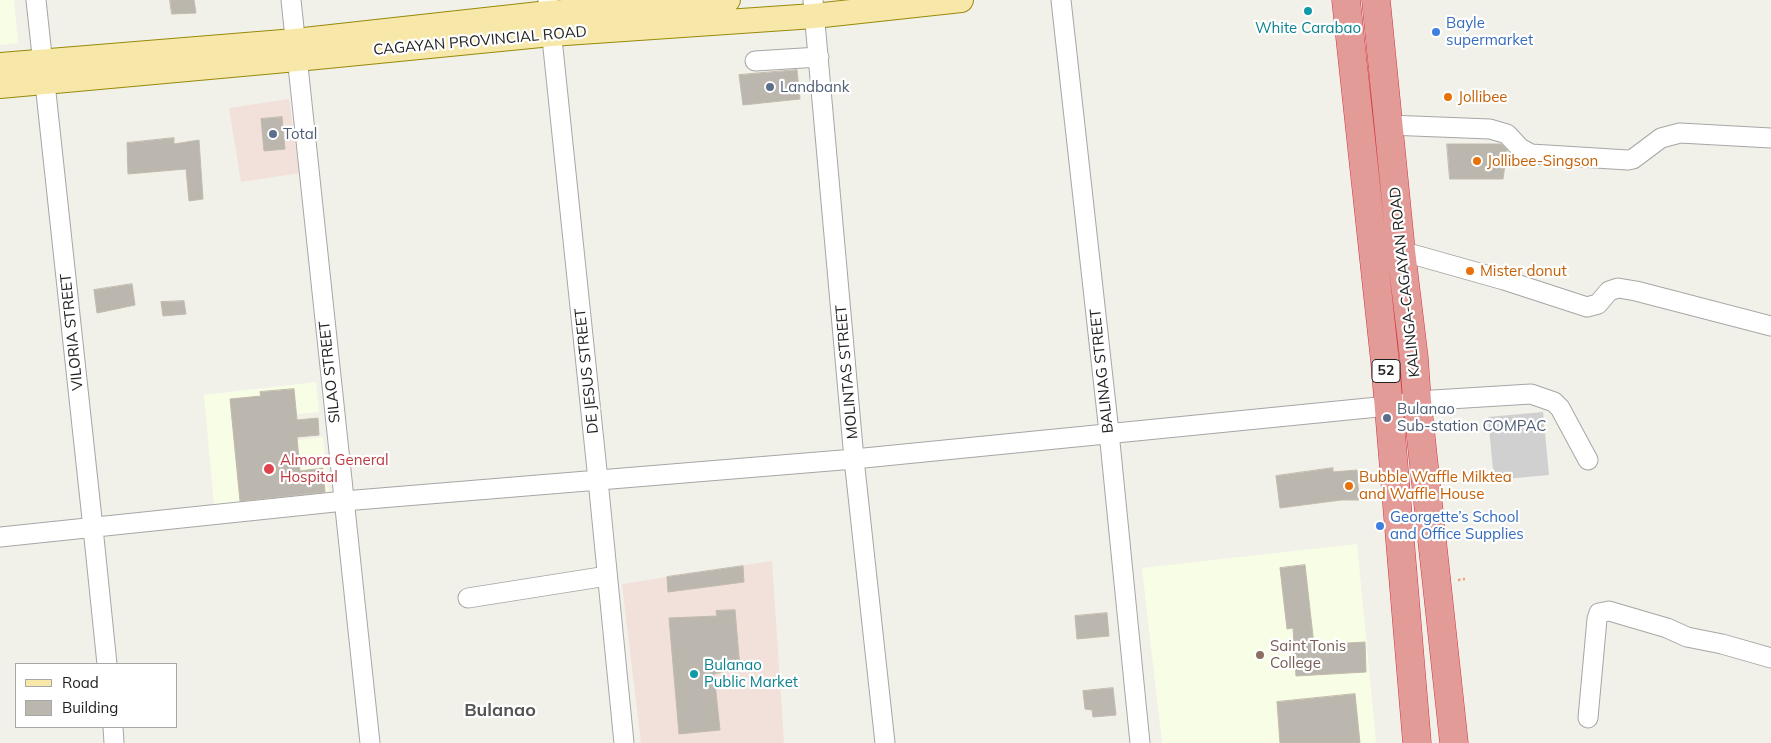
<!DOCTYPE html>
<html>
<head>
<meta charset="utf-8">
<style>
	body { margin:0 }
	#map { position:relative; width:1771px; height:743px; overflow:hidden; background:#f1f1e9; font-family:Mulish,sans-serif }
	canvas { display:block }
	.legend { position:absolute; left:15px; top:663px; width:162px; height:65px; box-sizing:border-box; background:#fff; border:1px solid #a7a7a7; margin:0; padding:6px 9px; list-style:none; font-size:15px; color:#222 }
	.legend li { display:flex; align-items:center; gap:10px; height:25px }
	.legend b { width:25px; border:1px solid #a7a7a7 }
</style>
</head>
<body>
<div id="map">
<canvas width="1771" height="743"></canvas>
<ul class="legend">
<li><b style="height:6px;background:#f7e8a9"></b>Road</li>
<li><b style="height:14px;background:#bbb7af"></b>Building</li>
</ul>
</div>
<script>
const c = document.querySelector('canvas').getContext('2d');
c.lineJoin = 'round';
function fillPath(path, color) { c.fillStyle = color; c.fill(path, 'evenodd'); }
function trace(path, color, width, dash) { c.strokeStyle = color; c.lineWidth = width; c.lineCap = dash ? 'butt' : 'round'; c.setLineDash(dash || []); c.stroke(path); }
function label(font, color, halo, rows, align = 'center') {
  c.font = font + ' Mulish,sans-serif'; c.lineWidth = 4.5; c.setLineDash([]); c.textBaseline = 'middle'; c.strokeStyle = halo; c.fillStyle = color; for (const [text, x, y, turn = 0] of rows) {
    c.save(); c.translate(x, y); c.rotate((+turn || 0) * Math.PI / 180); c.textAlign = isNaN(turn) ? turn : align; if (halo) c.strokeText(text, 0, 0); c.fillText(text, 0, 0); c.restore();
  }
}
fillPath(new Path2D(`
	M289 99 300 173 241 182 229 108Z
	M772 561 784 743H641L622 584Z`), '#f1e1da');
fillPath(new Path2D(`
	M0 0H14L18 43 0 45Z
	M316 382 319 412 263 417 265 444 323 437 329 493 214 505 204 395Z
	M1357 544 1376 743H1162L1142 568Z`), '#f8fee6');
fillPath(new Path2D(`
	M1543 412 1549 475 1494 480 1488 417Z`), '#d0d0d0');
const building = new Path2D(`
	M170 0H194L196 13 172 14Z
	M797 70 800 99 743 105 739 75Z
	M282 117 285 149 264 151 261 119Z
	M174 138V144L199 140 203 199 189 201 186 169 128 174 127 143Z
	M1447 144H1501L1507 150 1503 179H1450Z
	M132 284 135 305 97 313 94 290Z
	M184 301 186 314 163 316 161 302Z
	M294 389 297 420 318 418 319 435 297 437 300 471 323 468 325 492 240 501 230 399 261 396 260 392Z
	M1333 468V472L1357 470 1359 500H1341L1280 508 1276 476Z
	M1305 565 1314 645 1365 642 1366 672 1296 676 1293 628 1287 629 1280 568Z
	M743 566 744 582 668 592 667 577Z
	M735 610 740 668 714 674 720 730 679 734 669 618 717 616 716 611Z
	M1107 613 1109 636 1077 639 1075 616Z
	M1113 688 1116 715 1093 717 1092 710 1085 709 1083 691Z
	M1355 694 1360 743H1280L1277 702Z`);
fillPath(building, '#bbb7af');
trace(building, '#c3bbac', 1);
const minor = new Path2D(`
	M36 0 93 528 107 664
	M291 0 370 743
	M548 0 598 480 624 743
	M813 0 854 459 885 743
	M1061 0 1109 432 1140 743
	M755 61 819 57
	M1388 125 1490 129 1507 134 1520 148 1531 154 1628 160 1633 159 1661 138 1680 133 1771 138
	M1401 251 1504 280 1587 307 1598 304 1609 291 1618 288 1636 291 1771 326
	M0 537 344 501 854 459 1388 406 1417 401 1531 394 1554 402 1560 408 1588 460
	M468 598 607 576
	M1588 718 1597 619 1599 613 1609 611 1667 628 1687 637 1722 644 1771 658
	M113 727 114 743`);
const major = new Path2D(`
	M0 65 295 41 549 13 728 0
	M0 86 297 59 551 34 814 16 961 0`);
const highway = new Path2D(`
	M1346 0 1385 362 1417 743
	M1376 0 1401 251 1414 358 1417 401 1454 743`);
trace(minor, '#a6a6a6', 21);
trace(major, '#978a09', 26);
trace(highway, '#d23444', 29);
trace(new Path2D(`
	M1458 580 1465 579`), '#f3a379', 2.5, [2.5, 2.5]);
trace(minor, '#fff', 19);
trace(major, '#f7e8a9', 24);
trace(highway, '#e39b97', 28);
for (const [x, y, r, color] of [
	[1308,11,5,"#0f9aa8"],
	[1436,32,5,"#3f7fe0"],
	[770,87,5,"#5c6f8a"],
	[1448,97,5,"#e8710a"],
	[273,134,5,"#5c6f8a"],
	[1477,161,5,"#e8710a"],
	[1470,271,5,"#e8710a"],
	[1387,418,5,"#5c6f8a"],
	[269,469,6,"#e0444e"],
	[1349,486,5,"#e8710a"],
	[1380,526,5,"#3f7fe0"],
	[1260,655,5,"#8d6e63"],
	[694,674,5,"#0f9aa8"]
]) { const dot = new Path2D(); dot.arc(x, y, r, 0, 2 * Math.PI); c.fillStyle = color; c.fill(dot); trace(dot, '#fff', 2); }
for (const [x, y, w] of [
	[1386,371,28]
]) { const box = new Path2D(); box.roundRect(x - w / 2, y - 11.5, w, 23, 4); c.fillStyle = '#fff'; c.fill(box); trace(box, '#222', 1); }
label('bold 14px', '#222', null, [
	["52",1386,371]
]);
label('15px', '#366cbe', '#fff', [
	["Bayle",1446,23],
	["supermarket",1446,40],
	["Georgette’s School",1390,517],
	["and Office Supplies",1390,534]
], 'left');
label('15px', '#0d838f', '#fff', [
	["White Carabao",1308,28],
	["Bulanao",704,665,"left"],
	["Public Market",704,682,"left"]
]);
label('15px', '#222', '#fff', [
	["CAGAYAN PROVINCIAL ROAD",480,41,-5],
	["KALINGA-CAGAYAN ROAD",1405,282,-96],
	["VILORIA STREET",72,332,-96],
	["DE JESUS STREET",587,371,-96],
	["BALINAG STREET",1102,371,-96],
	["SILAO STREET",330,372,-96],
	["MOLINTAS STREET",847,372,-95]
]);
label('15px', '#4e5e75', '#fff', [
	["Landbank",780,87],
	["Total",283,134],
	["Bulanao",1397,409],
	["Sub-station COMPAC",1397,426]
], 'left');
label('15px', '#c56008', '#fff', [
	["Jollibee",1458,97],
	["Jollibee-Singson",1487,161],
	["Mister donut",1480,271],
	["Bubble Waffle Milktea",1359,477],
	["and Waffle House",1359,494]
], 'left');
label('15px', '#be3a42', '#fff', [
	["Almora General",280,460],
	["Hospital",280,477]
], 'left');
label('15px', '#785e54', '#fff', [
	["Saint Tonis",1270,646],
	["College",1270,663]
], 'left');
label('bold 18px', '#555', '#fff', [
	["Bulanao",500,711]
]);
</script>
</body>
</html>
